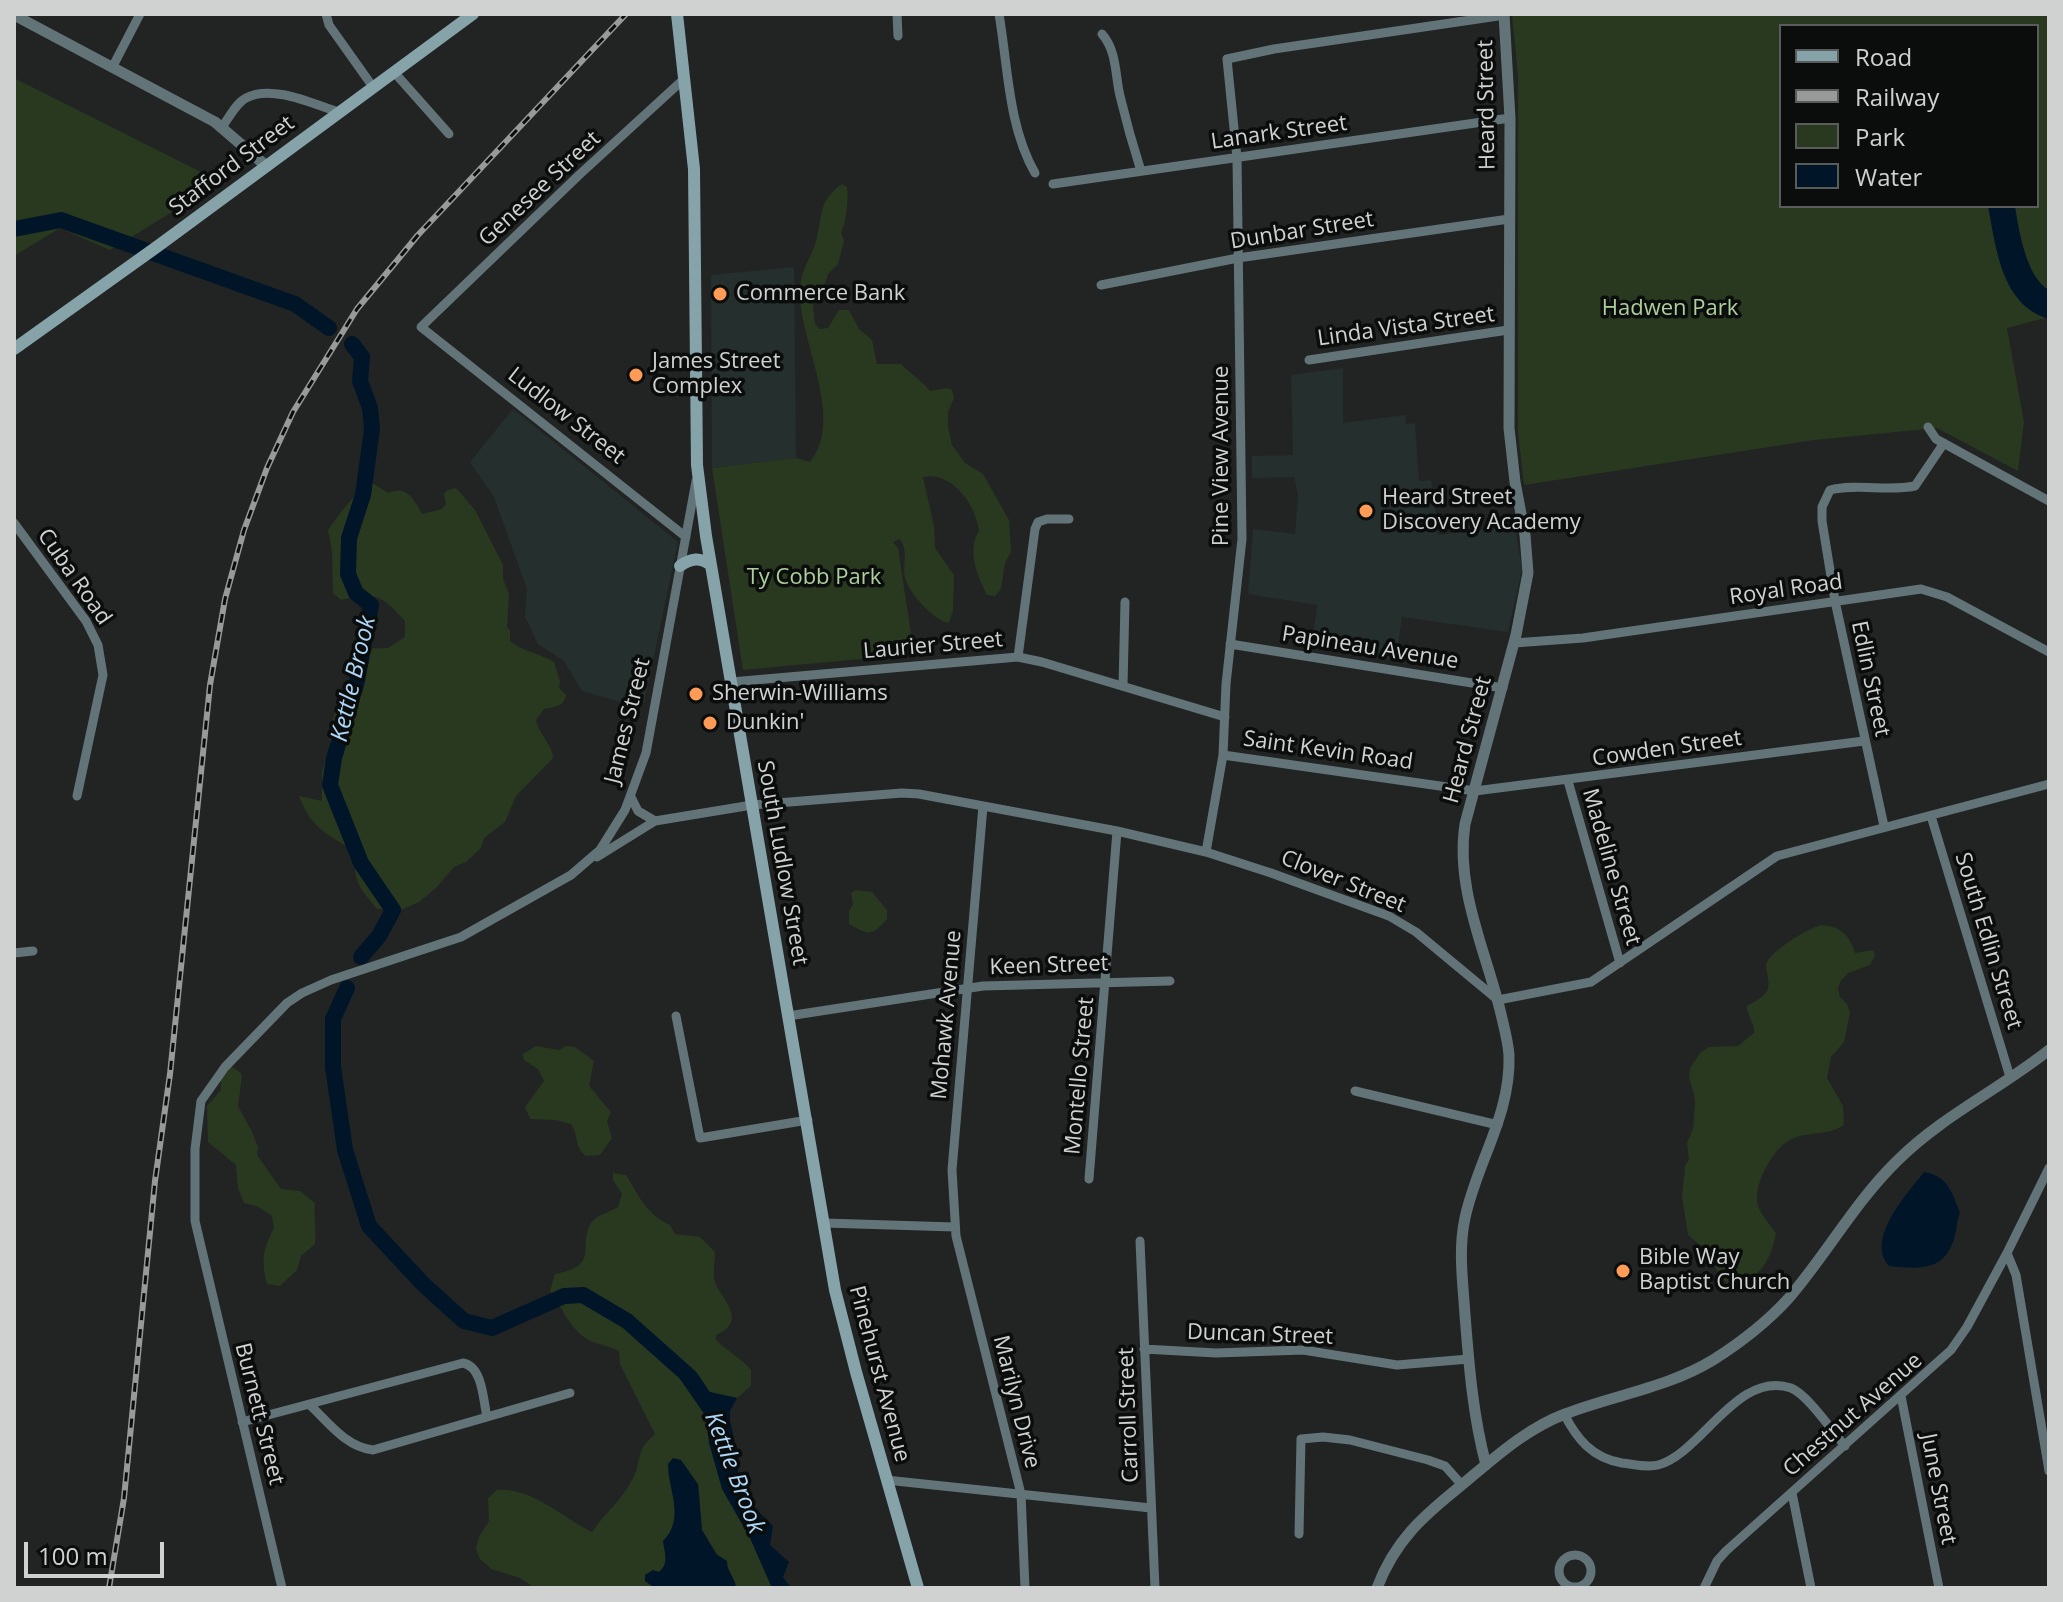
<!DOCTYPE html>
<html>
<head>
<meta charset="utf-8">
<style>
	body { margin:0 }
	#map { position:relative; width:2063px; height:1602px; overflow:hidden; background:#212423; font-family:"Open Sans",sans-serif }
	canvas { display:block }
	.frame { position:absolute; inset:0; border:16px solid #d0d2d2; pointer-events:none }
	.legend { position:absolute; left:1779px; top:24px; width:260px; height:184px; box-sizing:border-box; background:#0b0d0d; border:2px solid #5a5c5c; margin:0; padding:10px 14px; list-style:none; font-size:24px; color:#d0d2d2 }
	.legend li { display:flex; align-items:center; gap:16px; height:40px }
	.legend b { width:40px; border:2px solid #5a5c5c }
	.scale { position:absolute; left:24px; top:1542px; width:140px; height:36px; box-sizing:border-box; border:4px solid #d0d2d2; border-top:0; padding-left:10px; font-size:24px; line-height:28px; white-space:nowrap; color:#d0d2d2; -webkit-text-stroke:6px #0b0d0d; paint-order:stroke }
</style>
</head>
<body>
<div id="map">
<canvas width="2063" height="1602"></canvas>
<div class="frame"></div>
<ul class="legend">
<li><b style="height:10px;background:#87a3aa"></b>Road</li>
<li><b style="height:10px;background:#989a9a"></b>Railway</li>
<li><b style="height:22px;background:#293920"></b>Park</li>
<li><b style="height:22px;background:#001628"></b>Water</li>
</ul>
<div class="scale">100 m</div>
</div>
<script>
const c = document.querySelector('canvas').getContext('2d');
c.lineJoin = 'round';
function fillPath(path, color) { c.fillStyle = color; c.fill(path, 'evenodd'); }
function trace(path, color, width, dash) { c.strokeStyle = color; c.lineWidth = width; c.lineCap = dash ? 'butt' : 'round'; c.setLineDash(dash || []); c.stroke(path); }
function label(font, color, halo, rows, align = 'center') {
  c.font = font + ' "Open Sans",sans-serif'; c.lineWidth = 7; c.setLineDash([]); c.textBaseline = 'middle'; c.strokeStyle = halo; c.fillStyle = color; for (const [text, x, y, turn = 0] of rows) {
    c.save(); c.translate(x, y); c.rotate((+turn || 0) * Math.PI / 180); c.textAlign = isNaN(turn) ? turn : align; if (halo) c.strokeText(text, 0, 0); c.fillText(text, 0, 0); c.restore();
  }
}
fillPath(new Path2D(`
	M794 267 796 458 712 468 711 275Z
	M1343 368V423L1405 415 1406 424 1415 423 1419 481 1431 480 1438 535 1515 526 1522 569 1508 632 1402 617 1396 660 1312 647 1317 605 1248 594 1253 529 1295 534 1298 496 1294 477 1252 478V456L1293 455 1291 375Z
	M513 409 678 542 644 703 631 705 582 691 564 661 538 644 525 617 527 589 494 497 470 462Z`), '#252f2e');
fillPath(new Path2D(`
	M1512 14H2049V290L2044 289 2045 318 2007 328 2024 422 2018 471 1937 428 1814 440 1524 485 1518 432V75ZM1781 26H2037V206H1781Z
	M14 78 221 182 110 250 60 228 14 256Z
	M842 184 847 187C849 196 846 225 841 232L844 241 838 264 828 274 822 292 813 304 815 324 820 329 828 328 839 310H849L859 329 872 340 877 364H901C912 375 920 379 930 391L947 388 952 390 954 398 948 412V427L952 445 965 463 983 474 1009 520 1011 552 1005 563 1001 589 995 596 987 595C978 576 966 552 979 531 976 505 952 471 923 477L934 526 935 548 954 575 953 610 949 623C936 622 912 596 907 583 900 569 910 553 900 539L893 542 898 548 914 654 743 670 712 468 796 458 810 462C845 418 801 346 800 295 800 266 812 260 817 237 823 211 819 201 842 184Z
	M372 483 388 493C406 484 415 500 422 514L442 509 446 504 444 494 448 490 456 488 475 510 503 565V579L509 594 507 627 510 630V641C524 652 539 653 554 662L560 681 559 688 566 695C564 707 554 707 544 709L536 720C539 735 553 745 553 758L516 796 505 822 484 838 481 848 466 862 454 867 436 888 419 902 401 910 377 909C364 893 349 878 358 857L355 852C327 833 311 829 299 796L322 801V773L330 743V728L343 689 355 671 353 649 388 648 405 637V621C382 595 375 591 341 600L333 593 332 551 328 530C340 513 354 493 372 483Z
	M856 890 872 892 887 910V919C871 937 869 935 849 924V911L853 904 851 893Z
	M1821 925C1841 927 1849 934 1855 953L1873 950 1875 956 1870 965 1848 973 1840 982 1838 989 1840 997 1847 1004 1850 1013 1844 1042 1831 1057 1827 1078 1843 1106 1844 1125C1826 1137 1808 1130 1790 1140 1773 1149 1756 1180 1757 1200 1757 1211 1770 1224 1776 1233 1771 1260 1759 1283 1728 1284L1720 1276 1706 1250 1688 1235 1682 1196 1685 1166 1689 1159 1687 1143 1693 1129 1695 1105 1694 1094 1689 1078 1690 1068 1700 1053 1709 1047 1738 1046 1754 1033C1755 1022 1747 1017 1747 1006 1760 998 1771 995 1768 979 1768 975 1766 970 1766 966 1768 951 1808 929 1821 925Z
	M536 1046 559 1050 566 1046 575 1047 594 1061 589 1086 611 1112 607 1121 612 1138 600 1155 586 1156C574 1147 579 1136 571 1124L556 1120 530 1119 525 1107 544 1081 538 1069 524 1060 523 1054Z
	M230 1066 240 1072 242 1076 238 1106 252 1132 258 1147 257 1155 281 1189 300 1191 315 1203C313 1217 317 1227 315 1244L301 1256 297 1270 280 1286 267 1284C261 1261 263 1249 274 1228L272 1216 257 1206 244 1203 238 1188 236 1165 208 1142 207 1106 221 1090V1076Z
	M613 1173 626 1175C639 1196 647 1215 670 1225L675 1234 700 1237 715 1252C715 1262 712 1277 716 1285 725 1302 747 1322 716 1335V1340C727 1351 741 1358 751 1370V1386L737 1398 710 1392 690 1377 707 1418 709 1443 772 1588H736L735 1582 702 1530 698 1484 668 1473C676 1494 680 1524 663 1542L666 1558 665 1567 645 1581 655 1588H535L520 1578 491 1569 480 1559 476 1549 479 1537 489 1521 488 1498 497 1490C532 1487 561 1517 592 1532 604 1514 622 1500 632 1480 638 1470 638 1459 642 1449 644 1444 651 1438 655 1434L620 1364 619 1351C609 1345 596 1345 587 1339 569 1328 562 1307 550 1291L555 1274C601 1265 577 1249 591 1223 596 1215 610 1212 618 1207L622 1194 613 1180Z`), '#293920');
fillPath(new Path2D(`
	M1988 206H2015C2019 231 2026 277 2049 290V319C2001 305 1996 247 1988 206Z
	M1924 1172C1948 1176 1952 1192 1960 1213 1956 1222 1957 1230 1954 1239 1944 1272 1917 1269 1889 1266 1865 1239 1907 1194 1924 1172Z
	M690 1377 710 1392 737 1398 730 1411V1421L738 1456V1476L746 1490V1499L773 1526 770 1545 789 1562 783 1577 791 1588H772L750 1538 722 1489 709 1443 707 1418 680 1379Z
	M673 1458 681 1460 698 1484 702 1530 716 1554 727 1561C727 1572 735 1577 736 1588H655L645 1581V1575L653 1570 659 1572C669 1564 665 1553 663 1541 686 1519 668 1491 668 1464Z`), '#001628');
trace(new Path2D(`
	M14 229 61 220 295 304 329 328
	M352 344 362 357 360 381 370 408 372 429 363 495 349 538 348 574 356 593 371 605 357 681 334 758 330 785 361 863 393 910 379 936 361 957
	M347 988 333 1019V1067L345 1150 369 1226 423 1284 464 1321 492 1328 564 1296 583 1295 627 1321 690 1377 701 1393`), '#001628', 16);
trace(new Path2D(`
	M326 14 329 25 373 87
	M897 14 898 36
	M999 14C1008 66 1008 126 1035 173
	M1102 34C1117 51 1115 75 1120 96 1126 121 1133 146 1141 171
	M113 66 140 14
	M394 72 449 134
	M685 78 579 175 421 327 686 537
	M222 127C229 118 236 103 246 98 272 84 313 104 338 112
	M1053 184 1510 118
	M1101 285 1238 258 1509 219
	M1309 360 1508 330
	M1928 427 1936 439 2049 501
	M14 523 86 621 98 645 103 675 77 796
	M1514 643 1583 638 1921 589 1947 597 2049 652
	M1230 644 1503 688
	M1018 657 1035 529 1038 522 1047 519H1069
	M731 682 1018 657 1042 662 1225 717
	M1123 686 1125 602
	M1223 755 1475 791 1864 741
	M1568 781 1620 963
	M631 797 638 811 655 821 752 805 902 793 919 794 1117 831 1206 852 1271 873 1389 916 1416 932 1498 1000 1591 982 1777 856 2049 784
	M983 806 952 1170 956 1236 1021 1494 1025 1588
	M1931 816 2010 1077
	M1884 826 1835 601 1822 521V507L1830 490C1857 483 1887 492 1915 486L1944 443
	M1206 852 1223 755 1226 684 1242 539 1237 158 1227 59 1274 49 1505 15
	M597 857 655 821
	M14 953 33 951
	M676 1016 700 1138 808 1120
	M788 1016 983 986 1170 981
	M1355 1091 1498 1125
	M2049 1168 2007 1253 2016 1275 2049 1471
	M1089 1179 1117 831
	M824 1223 955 1227
	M1140 1241 1155 1588
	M1144 1349 1216 1353 1303 1350 1397 1365 1469 1359
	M1901 1396 1939 1588
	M310 1405C328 1422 346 1447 373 1450L570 1393
	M1564 1414C1577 1439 1592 1458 1622 1463 1634 1464 1647 1468 1658 1465 1702 1453 1737 1370 1791 1388 1807 1394 1833 1432 1845 1446
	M242 1422 463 1363C483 1367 483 1400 487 1417
	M886 1480 1151 1508
	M1792 1493 1811 1588
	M1299 1534 1301 1439 1323 1437 1350 1440 1428 1460 1445 1466 1462 1485
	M1559 1571a16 16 0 1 1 32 0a16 16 0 1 1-32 0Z
	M282 1588 195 1221V1149L201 1101 225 1067 287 1003 302 993 331 980 461 937 571 875 600 850 625 810 646 753 696 481
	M1704 1588 1717 1561 1726 1551 1951 1350 1967 1327 2007 1253`), '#637479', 9);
trace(new Path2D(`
	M14 15 215 122 265 165
	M1486 1465C1473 1416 1469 1366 1465 1315 1463 1283 1458 1250 1465 1218 1477 1162 1511 1115 1509 1055 1508 1041 1504 1027 1501 1014 1486 951 1455 889 1465 824L1516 635 1528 573 1525 535 1515 482 1509 428 1510 118 1504 14
	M1377 1588C1385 1567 1396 1548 1411 1531 1428 1511 1450 1495 1470 1478 1499 1454 1528 1428 1565 1414 1614 1395 1667 1388 1713 1360 1740 1343 1766 1323 1788 1299 1826 1255 1855 1202 1897 1161 1942 1116 2000 1089 2049 1050`), '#637479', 11);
trace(new Path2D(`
	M677 14 694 169 697 465 706 536 835 1290 856 1372 918 1588
	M14 349 158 246 473 14
	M680 566C691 558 700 557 711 565`), '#87a3aa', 12);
const rail = new Path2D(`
	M109 1588 124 1498 155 1181 170 1074 210 685 225 599 244 530 267 468 293 412 357 309 418 235 626 14`);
trace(rail, '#989a9a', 6);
trace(rail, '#0b0d0d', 3, [9]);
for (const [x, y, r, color] of [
	[720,294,8,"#fe9c57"],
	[636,375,8,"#fe9c57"],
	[1366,511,8,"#fe9c57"],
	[696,694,8,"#fe9c57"],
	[710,723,8,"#fe9c57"],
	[1623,1271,8,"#fe9c57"]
]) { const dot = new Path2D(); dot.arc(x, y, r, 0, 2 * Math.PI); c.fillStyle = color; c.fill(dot); trace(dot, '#0b0d0d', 3); }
label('22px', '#d0d2d2', '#0b0d0d', [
	["Heard Street",1487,105,-91],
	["Lanark Street",1279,133,-8],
	["Stafford Street",232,166,-37],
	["Genesee Street",540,189,-43],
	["Dunbar Street",1302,231,-9],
	["Linda Vista Street",1406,327,-8],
	["Ludlow Street",566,416,38],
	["Pine View Avenue",1222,456,-90],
	["Cuba Road",74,577,55],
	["Royal Road",1786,590,-8],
	["Laurier Street",933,646,-5],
	["Papineau Avenue",1370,648,9],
	["Edlin Street",1870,679,78],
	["James Street",628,721,-76],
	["Heard Street",1468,740,-75],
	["Cowden Street",1667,749,-8],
	["Saint Kevin Road",1328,751,8],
	["South Ludlow Street",782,863,80],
	["Madeline Street",1611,867,74],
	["Clover Street",1343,882,22],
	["South Edlin Street",1988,941,73],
	["Keen Street",1049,966,-2],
	["Mohawk Avenue",947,1015,-85],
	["Montello Street",1080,1076,-85],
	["Duncan Street",1260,1335,2],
	["Pinehurst Avenue",879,1374,75],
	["Marilyn Drive",1016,1402,76],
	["Burnett Street",259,1414,76],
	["Carroll Street",1129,1415,-92],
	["Chestnut Avenue",1853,1415,-41],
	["June Street",1938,1489,79]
]);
label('22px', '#d0d2d2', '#0b0d0d', [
	["Commerce Bank",736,294],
	["James Street",652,362],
	["Complex",652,387],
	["Heard Street",1382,498],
	["Discovery Academy",1382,523],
	["Sherwin-Williams",712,694],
	["Dunkin'",726,723],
	["Bible Way",1639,1258],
	["Baptist Church",1639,1283]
], 'left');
label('22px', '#adcf9c', '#0b0d0d', [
	["Hadwen Park",1670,309],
	["Ty Cobb Park",814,578]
]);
label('italic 24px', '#add6f7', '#0b0d0d', [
	["Kettle Brook",354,679,-77],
	["Kettle Brook",734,1473,69]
]);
</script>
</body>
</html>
